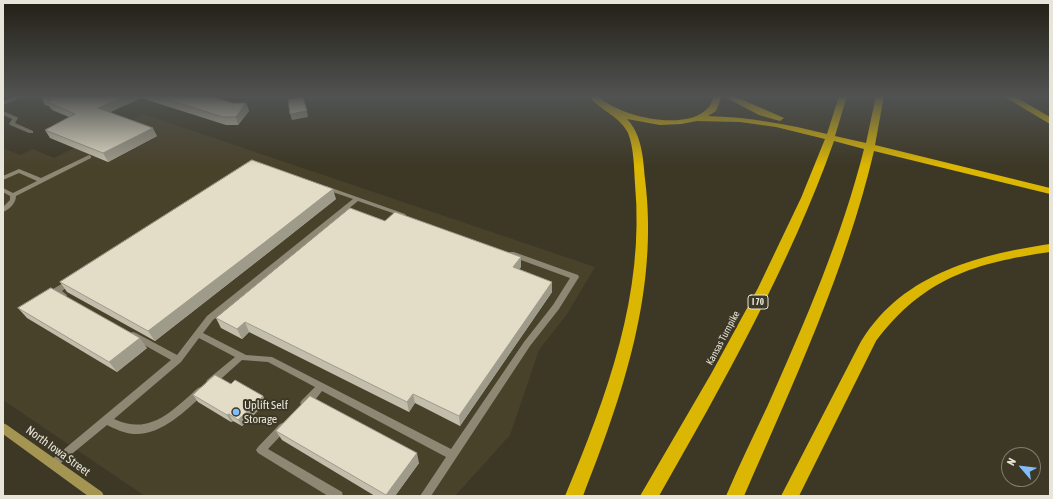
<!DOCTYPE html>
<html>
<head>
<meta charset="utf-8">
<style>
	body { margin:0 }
	#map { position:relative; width:1053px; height:499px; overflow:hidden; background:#3d3826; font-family:"Asap Condensed",sans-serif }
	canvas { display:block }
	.frame { position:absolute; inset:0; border:4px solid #e7e4d9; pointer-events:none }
	.north { position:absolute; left:1001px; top:447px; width:40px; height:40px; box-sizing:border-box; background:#3d3826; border:1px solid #817d6e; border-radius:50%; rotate:298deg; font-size:11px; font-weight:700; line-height:16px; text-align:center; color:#e7e4d9 }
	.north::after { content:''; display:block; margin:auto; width:14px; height:18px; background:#83bcfb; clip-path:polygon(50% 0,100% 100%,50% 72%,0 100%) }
</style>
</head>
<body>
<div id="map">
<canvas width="1053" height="499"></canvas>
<div class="frame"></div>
<div class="north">N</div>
</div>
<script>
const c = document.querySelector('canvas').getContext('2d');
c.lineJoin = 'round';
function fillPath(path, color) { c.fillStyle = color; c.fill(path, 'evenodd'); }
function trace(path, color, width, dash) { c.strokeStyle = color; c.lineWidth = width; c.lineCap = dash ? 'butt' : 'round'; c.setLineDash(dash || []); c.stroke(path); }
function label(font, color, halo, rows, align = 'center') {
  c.font = font + ' "Asap Condensed",sans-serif'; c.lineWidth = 4; c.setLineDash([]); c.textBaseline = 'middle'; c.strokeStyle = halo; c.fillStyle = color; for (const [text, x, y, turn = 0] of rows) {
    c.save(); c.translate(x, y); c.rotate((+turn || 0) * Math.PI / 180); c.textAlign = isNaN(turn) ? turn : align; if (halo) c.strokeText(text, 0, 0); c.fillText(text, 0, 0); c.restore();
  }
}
fillPath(new Path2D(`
	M143 114 595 267 567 314 539 350 510 435 455 496H145L3 400V148L20 155 33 149 54 158Z`), '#49422b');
fillPath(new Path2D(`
	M3 111 17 117 18 118 15 123 33 131V133H29L10 125 9 124 12 119 3 115Z
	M89 155 91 156V158L16 196C16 203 10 209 3 212V207L10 200V196L3 192V188L13 193 37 181 19 173 3 180V176L19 169 41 178Z
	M326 186 405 214 406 215 403 217 401 216 358 201 213 320 203 333 246 355 272 357 451 449 524 342 553 305 570 278 510 256 508 254 510 252H514L578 275 579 277 559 309 530 346 431 496H420L446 457 322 391C317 397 310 409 302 406L300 403 302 400 315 387 268 362 242 360 213 386 210 387 207 386 206 383 207 380 235 357 199 338 181 362 114 419C150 436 172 411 198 388L201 387 204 388 205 391 204 394C185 411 161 436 133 434 124 433 115 429 107 425L56 467 53 469 50 467 48 464 50 461 171 360 130 337 129 335 130 333 133 332 136 333 177 355 207 316 353 199 324 189 323 188 324 187Z
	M70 279 73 280 74 282 62 291 67 295 66 297C61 298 55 295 52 291L53 289Z
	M283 423 286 424 288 427 286 430 268 449 342 492 343 496H328L258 453 256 450 258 447 280 424Z`), '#8d8774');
fillPath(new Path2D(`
	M15 96H24L3 105V101Z
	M3 423 7 425 102 492 104 496H88L3 434Z`), '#a49552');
fillPath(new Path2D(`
	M589 96H598C619 117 687 132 708 108 711 105 712 100 714 96H722L716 111 708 116C749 117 787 124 827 134L839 96H847L835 136 866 143 876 96H884L875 145 1050 188V194L874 151C846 270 793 384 744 496H726C739 465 754 435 768 405 805 322 842 237 864 149L834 141C790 265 724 382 659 496H640L711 374 758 288 801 198 825 139 776 127 740 122 697 121 681 124 660 125 627 119C642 135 643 157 645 179 659 290 623 394 583 496H565C607 396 645 294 635 184 634 168 634 148 628 133 619 115 600 111 589 96Z
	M723 96H734L784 118 780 121 759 115Z
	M1003 96H1014L1050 117V124Z
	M1050 244V252C974 263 924 278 876 341L799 496H781L858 347C897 276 975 255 1050 244Z`), '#dbb603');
fillPath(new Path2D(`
	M42 96H210L232 103H246L249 111 238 125H226L141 98 110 112 157 136 108 162 50 138 45 130 69 117 52 110 49 106 45 105 41 97Z
	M336 199 269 252 155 341 67 292 60 282Z
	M385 221 521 267 519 269 552 292 460 426 415 403 409 412 249 332 242 339 221 328 216 318Z
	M18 308 147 348 117 372 27 318Z
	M231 384 263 396 266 403 242 426 233 421 231 422 198 402 193 395Z
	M276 431 419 463 395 496H375L282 440Z`), '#c3beab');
fillPath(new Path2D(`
	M124 96H141V98L102 116 98 108Z
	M246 103 249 111 238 125 236 117Z
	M307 111 308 117 292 120 290 114Z
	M153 128 157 136 108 162 103 153Z
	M333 189 336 199 269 252 155 341 148 331Z
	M521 257V267L513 277V267Z
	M552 282V292L460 426 459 416Z
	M245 322 249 332 242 339 237 329Z
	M140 338 147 348 117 372 109 362Z
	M413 394 415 403 409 412 407 402Z
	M263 396 266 403 242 426 238 420Z
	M229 414 233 421 231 422 227 415Z
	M417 453 419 463 395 496H386V495Z`), '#9f9b8b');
const building = new Path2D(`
	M42 96H124L98 108 153 128 103 153 45 130 75 114 47 102 50 100 41 97Z
	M157 96H210L232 103H246L236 117H223Z
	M303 97 307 111 290 114 288 100Z
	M252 160 333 189 265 242 148 331 60 282Z
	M350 208 385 221 395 212 521 257 513 267 552 282 459 416 413 394 407 402 245 322 237 329 216 318Z
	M51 288 140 338 109 362 18 308Z
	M215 375 231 384 235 380 263 396 238 420 229 414 227 415 193 395Z
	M310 396 417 453 386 495 276 431Z`);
fillPath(building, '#e3ddc7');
trace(building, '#9f9b8b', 1);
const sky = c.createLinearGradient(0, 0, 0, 166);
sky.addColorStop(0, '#221f15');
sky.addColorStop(0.58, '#515352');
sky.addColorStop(1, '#51535200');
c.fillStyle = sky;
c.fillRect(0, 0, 1053, 166);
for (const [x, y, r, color] of [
	[236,412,4,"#83bcfb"]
]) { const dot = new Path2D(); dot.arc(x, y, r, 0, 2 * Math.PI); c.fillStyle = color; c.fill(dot); trace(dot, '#3d3826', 1.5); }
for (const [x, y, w] of [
	[758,302,20]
]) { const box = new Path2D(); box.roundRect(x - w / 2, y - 7, w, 14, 3); c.fillStyle = '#3d3826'; c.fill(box); trace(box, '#e7e4d9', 1); }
label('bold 9px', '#e7e4d9', null, [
	["I 70",758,302]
]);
label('10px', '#e7e4d9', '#3d3826', [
	["Kansas Turnpike",723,338,-62]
]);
label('12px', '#e7e4d9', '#3d3826', [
	["Uplift Self",244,405],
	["Storage",244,419]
], 'left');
label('12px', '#e7e4d9', '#3d3826', [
	["North Iowa Street",58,451,36]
]);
</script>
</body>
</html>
